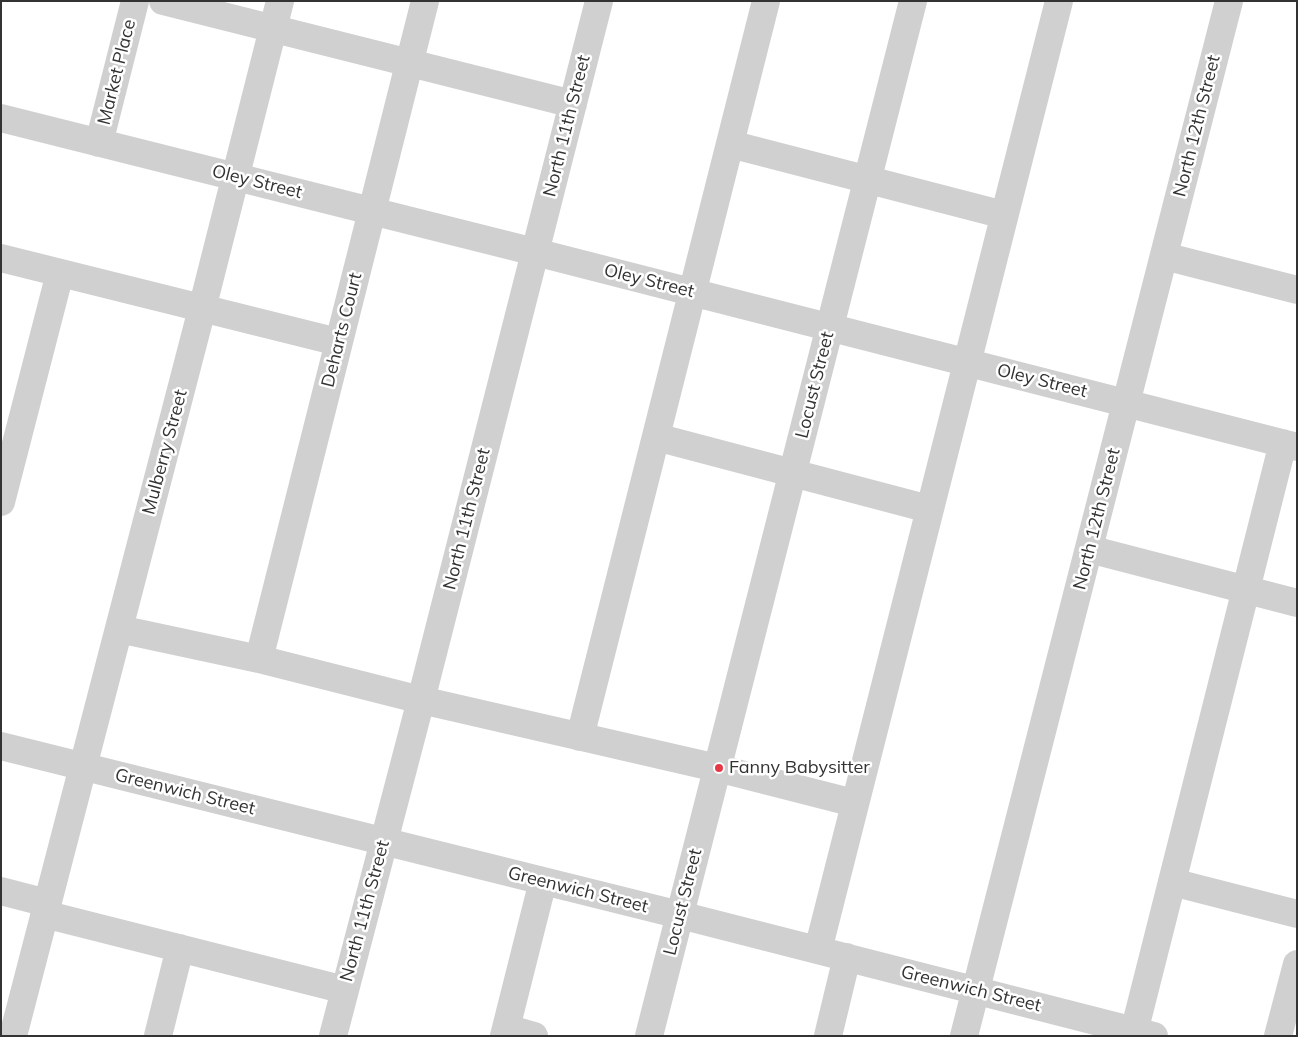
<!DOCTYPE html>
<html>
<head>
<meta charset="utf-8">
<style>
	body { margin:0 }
	#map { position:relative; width:1298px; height:1037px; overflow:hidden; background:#fff; font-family:Mulish,sans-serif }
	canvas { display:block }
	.frame { position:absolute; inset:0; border:2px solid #333; pointer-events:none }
</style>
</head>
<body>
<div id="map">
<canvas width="1298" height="1037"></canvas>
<div class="frame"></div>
</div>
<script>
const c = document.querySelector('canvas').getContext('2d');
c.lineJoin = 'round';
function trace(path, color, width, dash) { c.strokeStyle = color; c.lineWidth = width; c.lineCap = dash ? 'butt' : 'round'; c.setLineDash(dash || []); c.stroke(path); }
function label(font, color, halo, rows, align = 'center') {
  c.font = font + ' Mulish,sans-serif'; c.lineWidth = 5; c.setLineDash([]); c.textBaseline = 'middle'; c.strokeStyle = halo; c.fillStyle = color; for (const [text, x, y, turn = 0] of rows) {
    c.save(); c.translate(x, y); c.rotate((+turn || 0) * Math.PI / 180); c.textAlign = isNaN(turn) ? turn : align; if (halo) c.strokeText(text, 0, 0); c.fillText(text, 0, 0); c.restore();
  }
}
trace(new Path2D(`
	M163 1 573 104
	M1 118 535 252 1297 447
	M99 143 135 1
	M730 144 1004 215
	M1164 256 1297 290
	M1 258 338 342
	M656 437 929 509
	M1 502 60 273
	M1089 549 1297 603
	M119 629 259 659 421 700 717 768 854 803
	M259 659 425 1
	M580 737 766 1
	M1 746 680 915 1154 1036
	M1172 882 1297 914
	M1 891 47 903
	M44 914 345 990
	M818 950 1059 1
	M506 1028 534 1036
	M13 1036 202 309 280 1
	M158 1036 180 948
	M333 1036 421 700 599 1
	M504 1036 543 881
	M649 1036 913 1
	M828 1036 847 957
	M964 1036 1229 1
	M1133 1036 1283 443
	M1278 1036 1297 964`), '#d0d0d0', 28);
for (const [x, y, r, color] of [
	[719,768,5,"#e63946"]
]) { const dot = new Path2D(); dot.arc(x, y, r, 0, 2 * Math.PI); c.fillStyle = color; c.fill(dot); trace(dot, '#fff', 2); }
label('18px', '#333', '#fff', [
	["Market Place",117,72,-76],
	["North 11th Street",567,126,-76],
	["North 12th Street",1197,126,-76],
	["Oley Street",257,182,14],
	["Oley Street",649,281,14],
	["Deharts Court",342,330,-76],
	["Oley Street",1042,381,14],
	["Locust Street",815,385,-76],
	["Mulberry Street",165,452,-75],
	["North 11th Street",467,519,-76],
	["North 12th Street",1097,519,-76],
	["Greenwich Street",185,792,14],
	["Greenwich Street",578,890,14],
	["Locust Street",683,902,-76],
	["North 11th Street",365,911,-75],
	["Greenwich Street",971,989,14]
]);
label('18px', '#333', '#fff', [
	["Fanny Babysitter",729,768]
], 'left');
</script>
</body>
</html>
